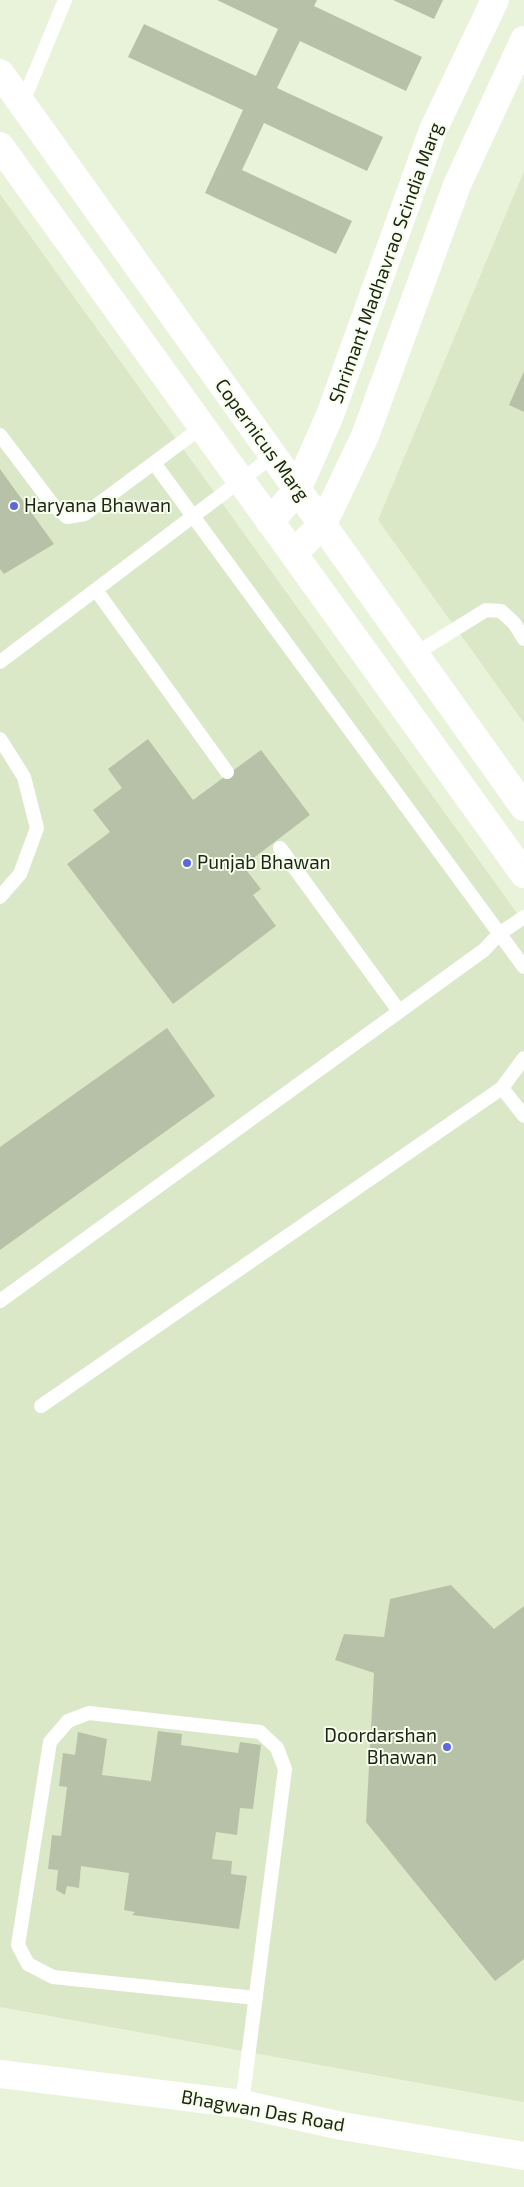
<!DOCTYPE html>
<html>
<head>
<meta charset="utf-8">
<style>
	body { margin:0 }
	canvas { display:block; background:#e8f3d9 }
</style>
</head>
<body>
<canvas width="524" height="2187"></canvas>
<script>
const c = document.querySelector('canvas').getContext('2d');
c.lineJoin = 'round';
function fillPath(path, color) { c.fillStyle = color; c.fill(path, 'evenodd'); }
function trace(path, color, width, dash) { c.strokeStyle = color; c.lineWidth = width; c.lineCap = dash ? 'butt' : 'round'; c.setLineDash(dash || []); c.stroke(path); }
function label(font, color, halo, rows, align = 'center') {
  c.font = font + ' "Exo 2",sans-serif'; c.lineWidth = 4; c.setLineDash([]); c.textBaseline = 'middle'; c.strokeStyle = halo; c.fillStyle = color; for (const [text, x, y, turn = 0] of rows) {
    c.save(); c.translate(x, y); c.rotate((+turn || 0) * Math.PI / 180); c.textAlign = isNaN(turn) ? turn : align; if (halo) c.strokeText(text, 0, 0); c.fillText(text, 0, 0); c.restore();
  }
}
fillPath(new Path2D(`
	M524 171V723L378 520Z
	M0 194 524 923V2102L0 2007Z`), '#dbe8c8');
fillPath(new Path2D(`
	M217 0H317L314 6 422 57 406 91 300 41 277 88 383 137 367 171 264 123 242 170 352 221 336 254 205 193 243 110 128 57 144 24 256 76 278 29Z
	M393 0H443L434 19Z
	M524 371V412L509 405Z
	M0 469 54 544 4 574 0 569Z
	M148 739 193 800 261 750 310 815 243 866 261 889 253 895 276 926 173 1004 67 864 110 832 93 810 122 788 108 769Z
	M167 1028 215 1096 0 1250V1147Z
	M451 1585 494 1629 524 1606V1959L495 1981 366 1822 374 1673 335 1660 344 1634 384 1637 390 1599Z
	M158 1731 182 1734 181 1745 238 1753 240 1742 261 1745 253 1809 240 1808 237 1835 216 1832 212 1859 232 1861 231 1874 247 1876 239 1929 132 1915 135 1912 124 1910 129 1873 81 1866 79 1888 67 1886 65 1895 56 1890 58 1870 48 1869 52 1835 61 1836 67 1787 59 1786 63 1753 75 1755 78 1732 107 1739 102 1775 151 1781Z`), '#b7c1a8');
trace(new Path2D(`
	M22 104 65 0
	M0 435 53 505 67 517 85 514 202 427
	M154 463 524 967
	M96 590 227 772
	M415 654 486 610 501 611 514 623 524 639
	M0 662 273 456
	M0 739 24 777 37 828 20 874 0 897
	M280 848 399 1011
	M524 1058 502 1088 524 1116
	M0 1301 484 950 499 934 524 917
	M41 1406 502 1088
	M242 2104 285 1769 277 1748 260 1732 89 1713 68 1721 50 1742 18 1945 28 1964 53 1977 256 1998`), '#fff', 14);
trace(new Path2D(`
	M0 73 524 807
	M0 146 524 874
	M270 522 297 490 330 415 433 130 495 0
	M294 553 323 524 365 436 457 185 524 40
	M0 2074 242 2104 342 2126 524 2156`), '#fff', 28);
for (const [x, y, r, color] of [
	[14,506,5,"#5e67df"],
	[187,863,5,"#5e67df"],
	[447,1747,5,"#5e67df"]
]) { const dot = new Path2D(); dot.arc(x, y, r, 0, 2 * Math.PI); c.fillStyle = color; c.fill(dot); trace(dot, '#f6ffea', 2); }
label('19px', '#1e2219', '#f6ffea', [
	["Shrimant Madhavrao Scindia Marg",386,263,-70],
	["Copernicus Marg",262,440,54],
	["Bhagwan Das Road",263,2111,10]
]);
label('19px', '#1e2219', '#f6ffea', [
	["Haryana Bhawan",24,506],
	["Punjab Bhawan",197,863],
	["Doordarshan",437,1736,"right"],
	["Bhawan",437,1758,"right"]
], 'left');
</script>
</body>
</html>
